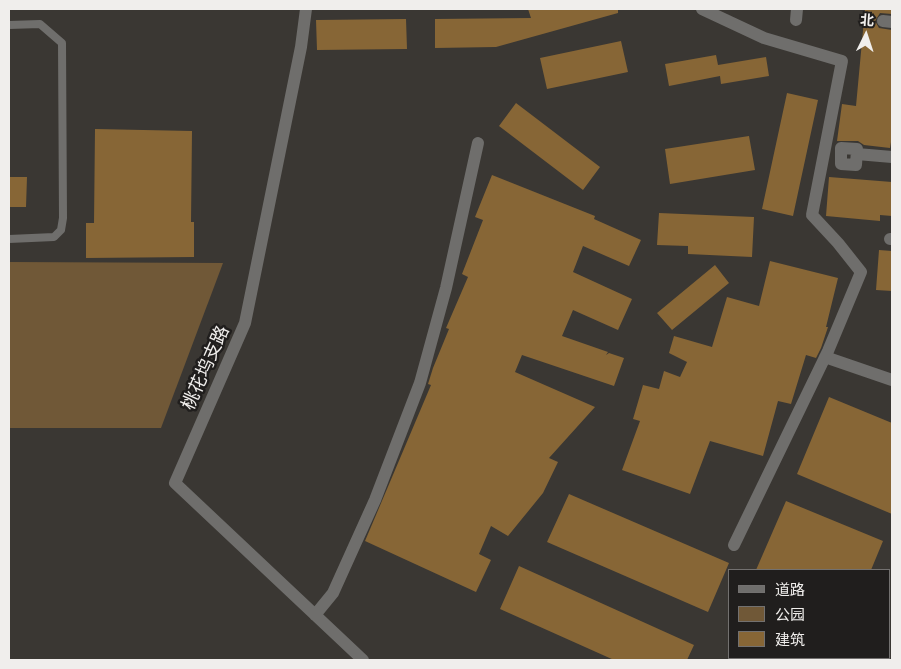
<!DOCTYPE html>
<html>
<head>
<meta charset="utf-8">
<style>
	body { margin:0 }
	#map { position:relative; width:901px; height:669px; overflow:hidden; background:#3a3733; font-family:"Open Sans","Noto Sans SC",sans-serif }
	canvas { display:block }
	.frame { position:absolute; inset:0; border:10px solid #f0eeec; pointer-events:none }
	.legend { position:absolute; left:728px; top:569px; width:162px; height:90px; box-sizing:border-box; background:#201e1d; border:1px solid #737170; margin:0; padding:6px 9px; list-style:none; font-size:15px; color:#f0eeec }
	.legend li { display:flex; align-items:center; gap:10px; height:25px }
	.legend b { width:25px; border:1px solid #737170 }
	.north { position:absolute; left:841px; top:10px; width:50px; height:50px; -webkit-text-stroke:4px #201e1d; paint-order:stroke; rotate:4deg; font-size:14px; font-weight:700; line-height:20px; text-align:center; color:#f0eeec }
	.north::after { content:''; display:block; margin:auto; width:18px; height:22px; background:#f0eeec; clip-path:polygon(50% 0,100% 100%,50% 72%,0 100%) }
</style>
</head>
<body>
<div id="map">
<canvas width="901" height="669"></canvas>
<div class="frame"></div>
<ul class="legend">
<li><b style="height:6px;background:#6f6e6c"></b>道路</li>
<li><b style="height:14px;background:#705837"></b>公园</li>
<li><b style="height:14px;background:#876636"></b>建筑</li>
</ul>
<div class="north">北</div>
</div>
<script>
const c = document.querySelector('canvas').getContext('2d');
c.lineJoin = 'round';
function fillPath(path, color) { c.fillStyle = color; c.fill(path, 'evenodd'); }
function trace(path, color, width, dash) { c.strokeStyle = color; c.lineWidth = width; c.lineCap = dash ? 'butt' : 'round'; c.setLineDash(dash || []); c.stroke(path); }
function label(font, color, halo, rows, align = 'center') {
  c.font = font + ' "Open Sans","Noto Sans SC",sans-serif'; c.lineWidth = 5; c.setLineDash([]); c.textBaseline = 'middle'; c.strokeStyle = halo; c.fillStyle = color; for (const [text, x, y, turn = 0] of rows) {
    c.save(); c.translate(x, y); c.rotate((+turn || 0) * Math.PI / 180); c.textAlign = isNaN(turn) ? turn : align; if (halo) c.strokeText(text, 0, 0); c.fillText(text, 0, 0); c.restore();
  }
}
fillPath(new Path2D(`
	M9 262 223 263 161 428H9Z`), '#705837');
fillPath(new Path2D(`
	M528 9H618V13L496 47 435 48V19L531 18Z
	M865 9H892V14L880 13 875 21 879 28 892 30V136L890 148 864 145 858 141H837L842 104 856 106Z
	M406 19 407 49 317 50 316 20Z
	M621 41 628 72 547 89 540 58Z
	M716 55 718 65 766 57 769 76 721 84 720 76 669 86 665 64Z
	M787 93 818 100 793 216 762 209Z
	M516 103 600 167 583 190 499 126Z
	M95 129 192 131 191 222H194V257L86 258V223H94Z
	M749 136 755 170 670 184 665 149Z
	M492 175 595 216 594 219 641 240 629 266 583 246 573 272 632 299 618 330 573 310 562 336 608 352 606 355 609 353 624 358 614 386 522 355 515 372 595 407 549 458 558 462 543 493 508 536 491 526 479 554 491 560 476 592 365 541 431 385 428 384 433 368 449 329 446 328 468 277 462 274 483 220 475 217Z
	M9 177H27L26 207H9Z
	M829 177 892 182V216L880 215V221L826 216Z
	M659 213 754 217 752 257 688 254V246L657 245Z
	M879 250 892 251V291L876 290Z
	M770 261 838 278 826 327H828L821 348 816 358 806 355 791 404 778 401 763 456 710 441 690 494 622 470 640 421 633 419 643 385 659 389 664 371 680 377 687 362 669 353 674 336 712 347 727 297 759 306Z
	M715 265 729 283 672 330 657 313Z
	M829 397 892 423V514L797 474Z
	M569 494 729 563 708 612 547 542Z
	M786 501 883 541 871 570H756Z
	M519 566 694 645 687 660H614L500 609Z`), '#876636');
trace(new Path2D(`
	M9 25 40 24 62 43 63 218 61 230 54 237 9 239`), '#6f6e6c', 8);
trace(new Path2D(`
	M306 9 301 47 245 323 175 483 363 660
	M702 9 764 38 842 61 812 215 838 243 861 272 828 351 734 545
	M796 20 797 9
	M883 21 892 22
	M841 148 857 149 856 165 841 164Z
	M857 154 892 157
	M890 239H892
	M825 357 892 380
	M315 615 333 593 375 500 420 383 446 288 478 143`), '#6f6e6c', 12);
label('18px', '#f0eeec', '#201e1d', [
	["桃花坞支路",206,368,-66]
]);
</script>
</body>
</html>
